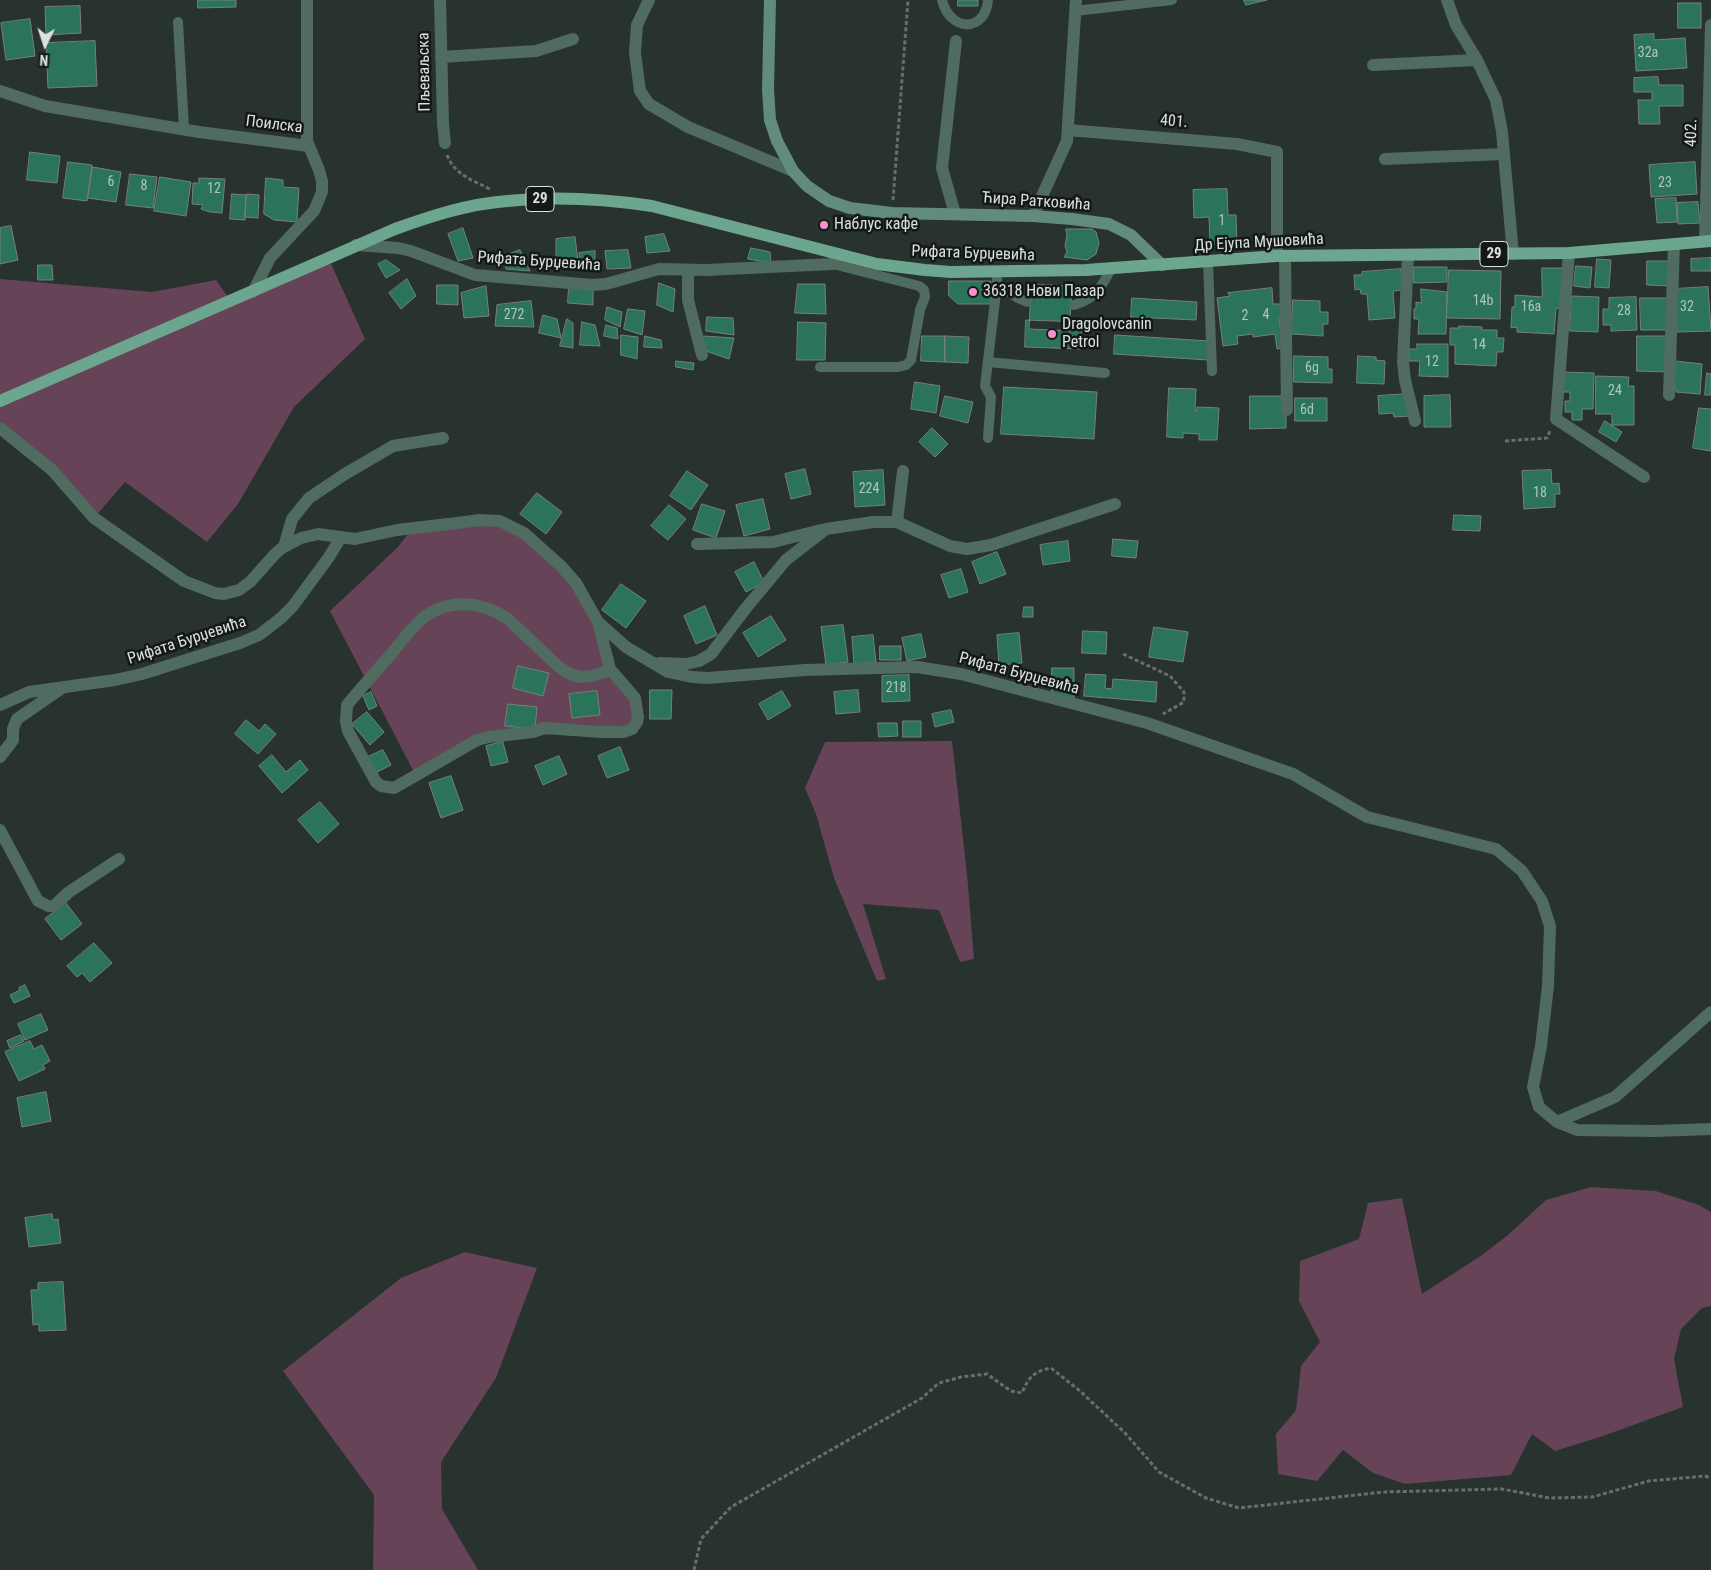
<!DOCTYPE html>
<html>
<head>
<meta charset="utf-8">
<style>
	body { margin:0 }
	#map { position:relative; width:1711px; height:1570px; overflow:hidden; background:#28322e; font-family:"Roboto Condensed",sans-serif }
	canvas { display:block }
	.north { position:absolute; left:20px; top:20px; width:50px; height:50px; -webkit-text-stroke:4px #141917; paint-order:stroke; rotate:184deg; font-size:14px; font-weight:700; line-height:20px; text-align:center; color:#dbe1df }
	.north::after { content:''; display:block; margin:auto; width:18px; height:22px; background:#dbe1df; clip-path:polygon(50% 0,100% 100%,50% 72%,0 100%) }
</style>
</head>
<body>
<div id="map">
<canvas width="1711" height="1570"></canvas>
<div class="north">N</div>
</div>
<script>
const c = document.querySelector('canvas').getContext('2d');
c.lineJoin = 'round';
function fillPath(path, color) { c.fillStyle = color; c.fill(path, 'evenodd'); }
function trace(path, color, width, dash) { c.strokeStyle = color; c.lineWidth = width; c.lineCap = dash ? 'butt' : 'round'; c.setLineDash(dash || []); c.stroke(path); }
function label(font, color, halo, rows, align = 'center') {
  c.font = font + ' "Roboto Condensed",sans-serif'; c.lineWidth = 5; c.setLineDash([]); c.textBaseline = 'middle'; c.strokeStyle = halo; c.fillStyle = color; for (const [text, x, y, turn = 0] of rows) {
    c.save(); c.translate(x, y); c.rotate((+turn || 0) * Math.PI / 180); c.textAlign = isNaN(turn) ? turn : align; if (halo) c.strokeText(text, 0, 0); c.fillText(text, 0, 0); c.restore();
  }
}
fillPath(new Path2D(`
	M328 257 365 339 294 407 238 504 207 542 125 482 94 518 0 428V279L152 292 216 280 231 301Z
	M500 521 576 583 610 669 635 698 637 722 601 732 489 737 415 774 330 611 397 548 412 529Z
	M952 741 967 874 974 959 960 962 939 910 863 904 886 979 877 981 834 878 816 814 805 788 825 742Z
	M1591 1187 1656 1191 1699 1205 1711 1212V1306L1702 1308 1681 1329 1674 1359 1683 1407 1603 1436 1555 1451 1532 1434 1511 1475 1405 1484 1373 1473 1343 1450 1317 1481 1278 1474 1276 1434 1296 1410 1301 1366 1320 1342 1299 1301 1300 1261 1359 1239 1368 1203 1402 1198 1422 1294 1482 1255 1508 1235 1546 1200Z
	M465 1252 537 1268 496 1378 441 1462 442 1509 478 1570H373L374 1495 283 1371 401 1278Z`), '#664357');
const building = new Path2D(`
	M198 0H236V7L198 8Z
	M958 0H978V6H958Z
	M1244 0H1267L1246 5Z
	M1678 3H1701V28H1678Z
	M80 6 81 33 46 35 45 7Z
	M30 19 35 56 6 60 1 23Z
	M1654 34V40L1685 38 1687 68 1636 71 1634 35Z
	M95 41 97 86 48 88 46 43Z
	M1658 77 1659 85H1683V106H1659L1660 124H1639L1638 100H1652V92H1634V78Z
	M30 152 60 156 57 183 27 180Z
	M68 162 92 165 87 201 63 198Z
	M1695 162 1697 194 1651 197 1649 165Z
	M93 167 121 172 116 202 88 198Z
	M130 174 157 177 153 208 126 205Z
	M160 177 191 182 186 216 154 211Z
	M199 178 225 179 222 213 210 212 201 209 203 205 192 204 193 183H199Z
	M266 178 283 180V187L299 188 297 222 274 220 264 214Z
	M1227 189 1228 215H1236L1237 245H1210L1209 217 1194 218 1193 190Z
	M232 194 246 195 245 220 230 219Z
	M247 194 259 195 258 218 245 217Z
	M1676 198 1677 222 1657 223 1655 199Z
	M1698 202 1700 223 1678 224 1677 203Z
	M11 226 18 260 0 264V228Z
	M463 228 473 258 458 261 448 234Z
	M1066 229H1092L1096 232 1099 243 1096 254 1087 260 1064 257 1067 252 1065 246 1067 235Z
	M664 234 670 251 647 253 645 237Z
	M575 237 579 268 556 265V239Z
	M751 248 770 252 771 263 748 259Z
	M520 250 530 271 506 269 504 256Z
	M628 250 631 268 607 269 605 251Z
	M595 251V265H580L579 253Z
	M1711 258V271H1691V259Z
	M1597 259 1611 260 1609 288 1595 287Z
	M386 260 400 270 386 278 378 264Z
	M1647 261H1670L1669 286 1647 285Z
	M38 265H52L53 280H38Z
	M1576 266 1592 267 1590 288 1574 286Z
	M1414 267H1447V282L1414 283Z
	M1542 268H1565L1563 309 1556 308 1554 334 1517 332V327L1511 328 1512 307H1515V295L1542 297Z
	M1401 269 1403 290 1393 291 1395 318 1369 320 1367 294H1361L1360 289 1355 290 1354 275H1362V272Z
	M1449 270 1501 271 1500 319 1447 318Z
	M407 279 416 296 401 309 389 293Z
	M949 281H991V304H958L949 296Z
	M659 283 675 289 673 312 657 305Z
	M798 284H825L826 314 795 313Z
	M1036 284 1067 286 1072 291 1070 317 1077 324 1076 331 1029 329 1031 289Z
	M437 285H458V305L437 304Z
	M486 286 489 316 464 318 461 293Z
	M569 287 593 290V305L568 303Z
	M1708 287 1711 331 1677 332 1674 289Z
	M1272 288 1273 304H1282L1283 317 1279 319 1283 348 1277 349 1275 334 1253 337V334L1237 336 1238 344 1223 346 1217 298 1230 296 1228 293Z
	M1421 289 1447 292 1446 334H1418L1419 319H1414V309H1416V302L1421 303Z
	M1572 296 1599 297 1598 332 1570 331Z
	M1636 297 1637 330 1611 331V325H1603V309H1609V298Z
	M1132 298 1197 302 1196 320 1131 317Z
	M1640 298H1667V330H1641Z
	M1293 300 1320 301V312H1328V324H1323V336L1292 334Z
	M531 301 534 327 495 326 497 305Z
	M607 307 622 312 620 327 605 320Z
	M628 309 645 311 642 335 624 329Z
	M543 315 557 319 561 338 539 333Z
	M707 317 733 318 734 335 706 331Z
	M567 319 573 323V348L560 346Z
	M1026 320 1082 322 1081 349 1025 347Z
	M582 322 595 325 600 346 580 345Z
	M798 322 826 323 825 360H797Z
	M606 325 617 328 618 339 604 336Z
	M1459 326 1482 327V330H1497V338H1504L1503 352H1497L1496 366 1455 364V345H1450V328H1459Z
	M621 335 638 337 637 359 621 355Z
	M1115 335 1209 341 1208 360 1114 354Z
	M645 336 661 340 662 348 644 347Z
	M704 336 734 338 729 359 703 350Z
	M922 336H945V362L921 361Z
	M945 336 969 337 968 363 945 362Z
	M1637 336H1667V372L1637 371Z
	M1417 344H1448V377L1419 376 1420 361H1409V349H1417Z
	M1294 356 1328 357V369H1332V383L1294 382Z
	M1358 356 1376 357V360L1385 361 1384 384 1357 383Z
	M676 361 694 363 693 370 676 367Z
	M1675 361 1702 364 1700 394 1676 392V389L1673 386Z
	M1561 372 1594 373 1593 409H1582V420H1572V412H1565V401H1570V392H1560Z
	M1707 373 1711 374V395H1705Z
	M1596 376 1629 377 1628 386H1634V425H1612V414H1596Z
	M915 382 940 386 936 413 911 409Z
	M1004 387 1097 392 1094 439 1001 434Z
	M1169 388 1196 389 1195 411H1197V407L1219 408 1217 440H1199V434L1183 433V438L1167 437Z
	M1408 394 1410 416 1394 417 1393 413 1379 414 1378 396Z
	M1450 395 1451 427H1424V396Z
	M945 396 973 402 968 423 940 416Z
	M1250 396H1286V428L1250 429Z
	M1295 398H1327V421H1295Z
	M1699 408 1711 409V451L1693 448Z
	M1605 421 1622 432 1616 442 1599 432Z
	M932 428 948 444 935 457 919 442Z
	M805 469 811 494 791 499 785 474Z
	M883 470 885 505 855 507 853 472Z
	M1551 470 1552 484 1559 483 1560 494H1555V507L1524 509 1522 471Z
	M687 471 708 485 691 510 670 496Z
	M537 493 562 512 546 534 520 514Z
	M763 499 770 529 744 536 736 505Z
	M702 504 725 511 716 538 693 530Z
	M669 505 686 519 668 540 651 526Z
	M1454 515 1481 516 1480 531 1453 530Z
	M1113 539 1138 541 1136 558 1112 556Z
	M1068 541 1070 561 1043 565 1040 545Z
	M997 552 1006 574 980 584 972 562Z
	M754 562 764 582 746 592 735 572Z
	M961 569 968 592 949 598 941 575Z
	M621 584 646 601 626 628 602 610Z
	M705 606 717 635 696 644 684 616Z
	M1024 607H1033V617H1023Z
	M771 616 786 640 758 657 743 633Z
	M843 625 848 662 826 665 821 627Z
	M1154 627 1188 632 1183 662 1149 657Z
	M1083 631 1107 632 1106 654 1082 653Z
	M1019 633 1022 663 999 665 997 635Z
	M921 634 926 657 907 661 902 638Z
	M873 635 876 662 854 664 852 637Z
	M880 646H901V660H880Z
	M518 666 549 673 543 696 513 688Z
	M1052 668H1074V698H1052Z
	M1086 674 1106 675 1105 688 1112 689 1113 679 1157 682 1156 702 1084 696Z
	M909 675 910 701 882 702V676Z
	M650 690H672L671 719H650Z
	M858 690 860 712 836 714 834 692Z
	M597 691 600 715 572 718 569 694Z
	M782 691 791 706 768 720 759 704Z
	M371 692 377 706 369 710 363 696Z
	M508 704 537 707 535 729 505 726Z
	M951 710 954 722 935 727 932 714Z
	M367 712 384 732 370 745 352 724Z
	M246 720 259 731 265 724 276 734 258 754 235 734Z
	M903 721H921V737H903Z
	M878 723H897L898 736 879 737Z
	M503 742 508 762 491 766 486 746Z
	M620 747 629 770 607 778 598 756Z
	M383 750 391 765 375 773 368 757Z
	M272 755 286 772 300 760 308 770 282 793 259 766Z
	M559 756 567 774 543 785 535 766Z
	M451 776 463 810 441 818 429 783Z
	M320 802 339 824 318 843 298 820Z
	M66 903 82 924 61 940 45 919Z
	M94 943 112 963 90 982 82 973 77 977 67 966Z
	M25 985 30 996 14 1003 10 995 20 990 19 988Z
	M41 1014 48 1030 25 1040 18 1024Z
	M21 1035 24 1041 10 1048 7 1041Z
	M30 1041 34 1049 42 1045 50 1061 43 1065 45 1069 19 1081 5 1052Z
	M46 1092 51 1121 22 1127 17 1098Z
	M52 1214 53 1220 58 1219 61 1243 29 1247 25 1218Z
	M63 1282 66 1330 39 1331V1324L33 1325 31 1290H38V1283Z`);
fillPath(building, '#2c735b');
trace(building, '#75817c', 1);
trace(new Path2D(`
	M447 155C455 175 472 180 490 189
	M893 200 908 0
	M1505 441 1547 438 1550 431
	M1123 654 1170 676 1184 692V702L1163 714
	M694 1570 701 1539 731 1507 922 1398 939 1383 961 1377 987 1374 1011 1391 1022 1393C1028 1378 1034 1371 1051 1368L1080 1391 1125 1433 1159 1472 1206 1498 1239 1508 1383 1492 1502 1489 1549 1498 1592 1497 1649 1481 1705 1476 1711 1478`), '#676f6c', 3, [4, 2.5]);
trace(new Path2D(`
	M942 0C950 32 985 33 988 0
	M1075 11 1172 0
	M178 22 184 129
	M1208 261 1212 371
	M997 284 1018 298 1027 302
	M1074 305C1095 299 1101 288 1111 269
	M988 362 1105 373
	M820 367H898L906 365 911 360 920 310 925 297 924 290 919 286 833 264
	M988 438 991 397 985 386 997 284V272`), '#506b60', 10);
trace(new Path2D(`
	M440 0 443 124 445 143
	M649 0 637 25 635 53 640 91 649 104 688 127 793 171
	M1447 0 1456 25 1477 60 1496 100 1502 132 1513 254
	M441 57 536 51 573 39
	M1373 65 1477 60
	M0 91 45 106 199 132 309 146
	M1068 130 1237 144 1277 152V256
	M1385 159 1504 154
	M955 214 942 168 956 41
	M1033 216 1067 141 1076 0
	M1705 241 1711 25
	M356 245 398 248 411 251 475 275 593 285 606 284 659 269 706 270 833 264 836 255
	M1569 253 1556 419 1644 477
	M1408 255 1403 362 1405 380 1415 421
	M1285 256 1287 410
	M688 270V300L702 355
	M253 292 270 258 314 211 322 192V181L319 170 307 141V0
	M1669 395 1674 244
	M0 428 52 470 94 518 184 581 215 593 224 594 239 590 250 582 275 554 282 548 301 538 318 534 355 539 397 530 457 523 480 520 500 521 524 533 561 566 576 583 598 622 626 647 668 672 692 677 708 678 805 670 917 667 961 674 1147 723 1293 774 1367 817 1496 849 1522 871 1542 901 1550 926 1548 986 1541 1046 1533 1087 1539 1107 1557 1122 1577 1130 1655 1131 1711 1129
	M897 522 903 471
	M697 544 773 542 821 530
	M284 547 292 519 309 498 345 474 393 446 443 438
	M598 622 610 669 635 698 638 717 637 722 632 729 624 732H601L544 728 533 732 489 737 477 740 394 788 381 786 376 782 348 731 346 722 347 705C362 687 377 670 392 653 402 641 411 628 423 618 448 598 482 601 508 619 519 630 531 640 542 651 565 674 578 686 610 669
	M659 663 686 664 699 661 711 654 746 608 786 560 826 529 873 522H897L950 546 967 549 991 545 1115 504
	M0 705 29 692 115 680 142 674 240 643 259 635 281 618 293 606 329 557 341 537
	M0 757 13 740V729L17 719 62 688
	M0 830 38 901 48 906H54L69 892 119 859
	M1557 1122 1615 1097 1711 1012`), '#506b60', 12);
trace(new Path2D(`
	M770 0 768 89 770 120 777 141 793 171 807 186 829 201 850 208 892 213 1033 216 1072 219 1109 224 1131 235 1162 265`), '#618c7b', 12);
trace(new Path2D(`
	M0 401 395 229C431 216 468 204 507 201 555 196 605 199 652 206L877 264 925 270 951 272 1086 270 1277 256 1569 253 1711 241`), '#6da68f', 12);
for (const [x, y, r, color] of [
	[824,225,5,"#f790ce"],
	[973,292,5,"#f790ce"],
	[1052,334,5,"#f790ce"]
]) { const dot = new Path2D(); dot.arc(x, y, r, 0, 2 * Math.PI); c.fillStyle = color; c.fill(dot); trace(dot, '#141917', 2); }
label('14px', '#afc6be', null, [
	["32a",1648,53],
	["6",111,182],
	["23",1665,183],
	["8",144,186],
	["12",214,189],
	["1",1222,221],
	["14b",1483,301],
	["16a",1531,307],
	["32",1687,307],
	["28",1624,311],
	["272",514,315],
	["4",1266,315],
	["2",1245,316],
	["14",1479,345],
	["12",1432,362],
	["6g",1312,368],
	["24",1615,391],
	["6d",1307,410],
	["224",869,489],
	["18",1540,493],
	["218",896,688]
]);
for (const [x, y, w] of [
	[540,199,28],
	[1494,254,28]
]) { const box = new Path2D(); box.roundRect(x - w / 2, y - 12.5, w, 25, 4); c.fillStyle = '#141917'; c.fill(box); trace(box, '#dbe1df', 1); }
label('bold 15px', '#dbe1df', null, [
	["29",540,199],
	["29",1494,254]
]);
label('16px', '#dbe1df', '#141917', [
	["Пљеваљска",425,72,-91],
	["401.",1174,122,5],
	["Поилска",274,125,7],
	["402.",1692,133,-89],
	["Ћира Ратковића",1036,202,4],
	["Др Ејупа Мушовића",1259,243,-3],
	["Рифата Бурџевића",973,254,2],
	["Рифата Бурџевића",539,262,4],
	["Рифата Бурџевића",187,641,-18],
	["Рифата Бурџевића",1019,674,15]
]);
label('16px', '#dbe1df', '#141917', [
	["Наблус кафе",834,225],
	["36318 Нови Пазар",983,292],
	["Dragolovcanin",1062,325],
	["Petrol",1062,343]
], 'left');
</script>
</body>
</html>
